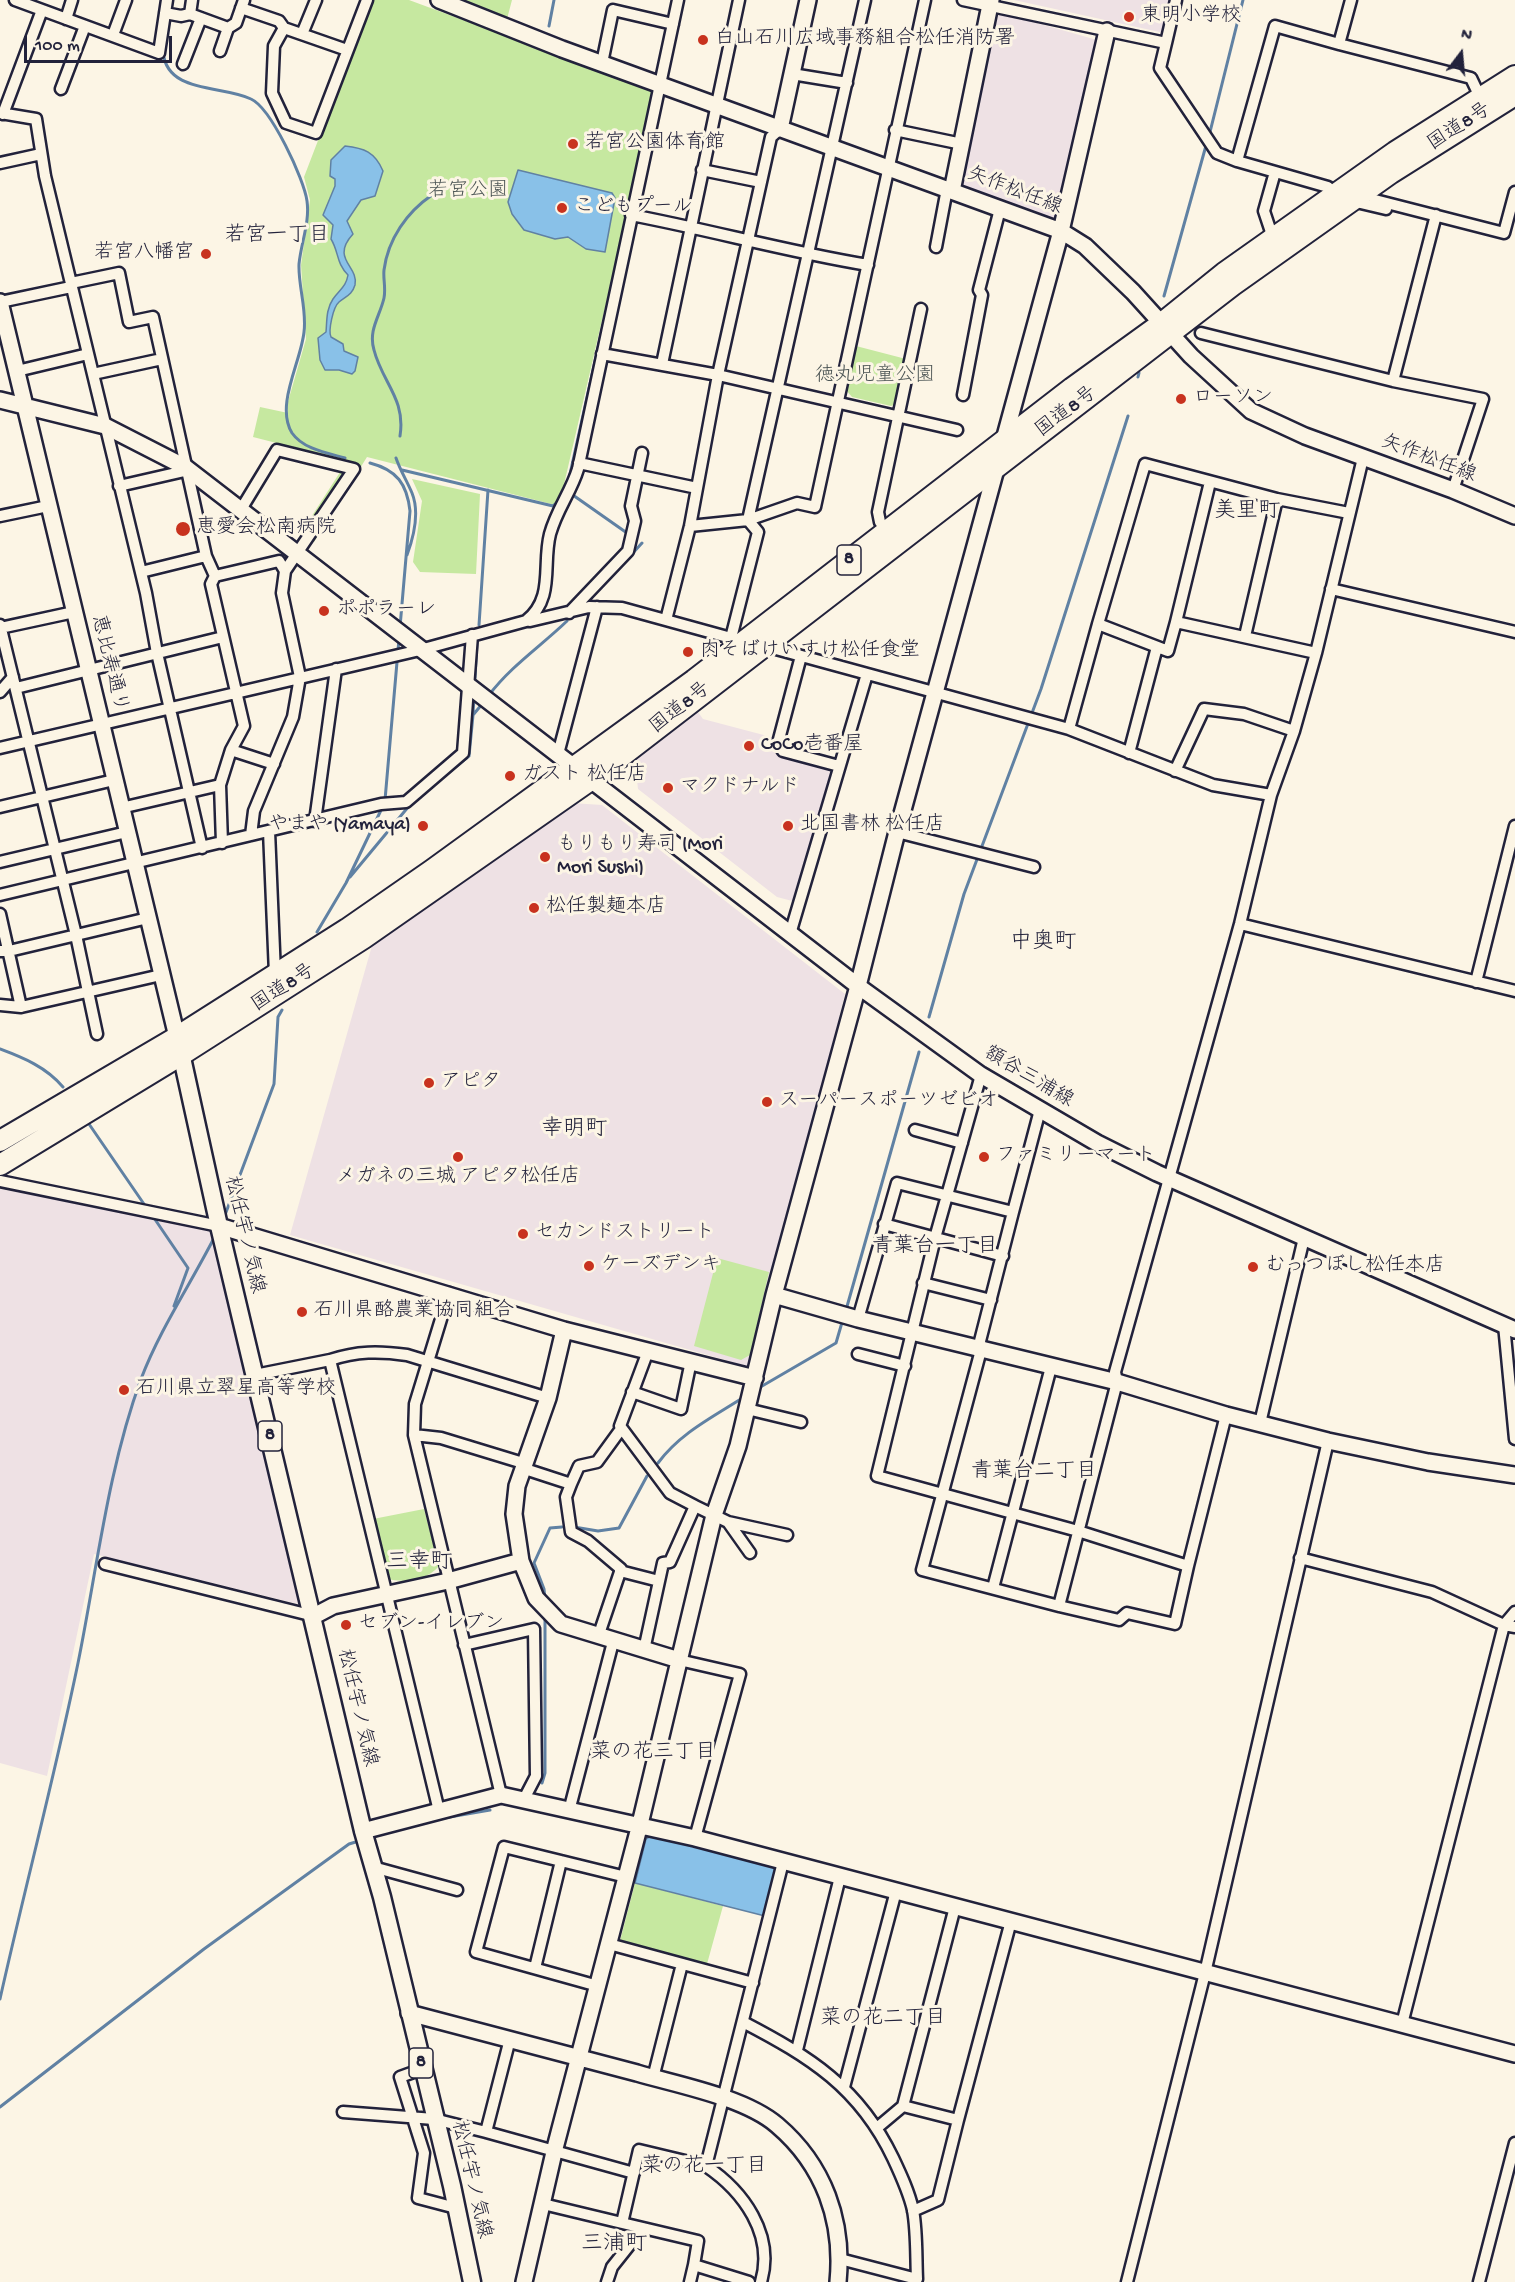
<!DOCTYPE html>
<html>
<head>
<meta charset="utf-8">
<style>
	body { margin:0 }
	#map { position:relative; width:1515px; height:2282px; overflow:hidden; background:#fcf5e5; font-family:"Gochi Hand",sans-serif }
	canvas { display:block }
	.north { position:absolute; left:1431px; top:24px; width:60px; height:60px; -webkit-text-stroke:4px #fcf5e5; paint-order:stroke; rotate:16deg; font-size:16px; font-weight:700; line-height:24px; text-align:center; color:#22223b }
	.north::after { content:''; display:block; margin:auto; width:21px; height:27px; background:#22223b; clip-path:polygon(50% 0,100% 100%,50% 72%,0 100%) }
	.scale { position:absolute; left:24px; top:36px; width:148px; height:27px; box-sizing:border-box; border:3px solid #22223b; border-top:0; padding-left:8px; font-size:18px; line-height:21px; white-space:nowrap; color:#22223b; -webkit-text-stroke:4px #fcf5e5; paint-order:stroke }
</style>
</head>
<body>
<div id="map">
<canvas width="1515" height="2282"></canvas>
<div class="north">N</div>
<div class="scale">100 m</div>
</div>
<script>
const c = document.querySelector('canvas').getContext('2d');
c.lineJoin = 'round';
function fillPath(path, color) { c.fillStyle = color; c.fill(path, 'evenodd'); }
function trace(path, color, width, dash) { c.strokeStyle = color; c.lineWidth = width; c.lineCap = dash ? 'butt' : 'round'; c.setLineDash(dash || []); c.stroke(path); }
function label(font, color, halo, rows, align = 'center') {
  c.font = font + ' "Gochi Hand","Klee One",sans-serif'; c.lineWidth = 6; c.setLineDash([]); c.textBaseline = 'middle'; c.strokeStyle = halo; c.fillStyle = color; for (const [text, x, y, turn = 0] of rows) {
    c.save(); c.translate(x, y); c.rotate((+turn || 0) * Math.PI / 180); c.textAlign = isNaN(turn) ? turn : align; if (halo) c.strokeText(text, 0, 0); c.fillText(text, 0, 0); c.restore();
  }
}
fillPath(new Path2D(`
	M1014 0H1172L1164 33Z
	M1002 13 1097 40 1054 220 953 181 998 16Z
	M698 712 703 719 775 738 773 746 780 753 826 765 832 774 796 902 777 897 638 789 635 761Z
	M571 803 602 805 845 994 752 1363 746 1366 290 1235 373 942Z
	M0 1189 209 1226 302 1605 94 1554 47 1776 0 1763Z`), '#eee1e4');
fillPath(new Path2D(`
	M372 0H409L655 91 559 506 367 457 314 542 299 536 344 466 339 459 253 437 260 407 288 413 287 405 306 339 301 265 310 200 304 177Z
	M457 0H512L507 19Z
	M856 346 906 359 896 404 891 406 852 397 846 390Z
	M412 479 480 494 476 574 420 572 413 562 422 501Z
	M717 1258 769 1272 750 1355 741 1360 694 1346Z
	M424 1509 439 1566C428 1580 405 1583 388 1579L373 1519Z
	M635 1883 723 1906 707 1964 620 1941Z`), '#c6e8a0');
const water = new Path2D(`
	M345 146C364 148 375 152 383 171L375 196 361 200 347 221 353 234C330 259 359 266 355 285 352 295 346 296 339 302 333 307 328 331 331 337L343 344 344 351 358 357 355 371 352 374 339 370H325L320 360 318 338 326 332C327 321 326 309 333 299 340 289 346 287 348 275 336 263 339 252 331 239L333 225 323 215 335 186V179L330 176 331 160Z
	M518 170 612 193 615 198 605 252 586 249 568 237 555 239 524 230 512 214 508 202Z
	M654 1834 774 1866 777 1870 765 1916 635 1883 646 1839Z`);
fillPath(water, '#89c1e8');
trace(water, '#6081a3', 1.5);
trace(new Path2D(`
	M549 26 554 0
	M163 52C167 94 222 85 251 99 271 108 304 179 307 201 310 222 301 243 299 264 298 286 307 309 304 332 301 362 275 405 292 433 303 449 327 453 345 458
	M1209 136 1243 0
	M1164 296 1207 142
	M1138 377 1139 373
	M400 436C406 399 382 382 374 350 368 330 380 316 384 298 386 288 383 279 384 270 388 239 407 212 432 195
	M396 458C400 470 407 481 412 493 420 513 414 536 407 555
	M370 463C397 470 407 484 410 511L400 627
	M402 470 553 506 559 501
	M568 483 603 325
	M570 493 627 533
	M631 555 642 543
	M479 625 488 490
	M475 678 477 643
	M489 695C511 666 541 646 567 621
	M473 713 474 699
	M432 786 469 756 473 715 483 703
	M385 800 399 639
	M350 877 409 806
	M317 932 346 883 383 806
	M929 1017 964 894 1041 689 1128 416
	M0 1049C24 1058 46 1067 63 1087
	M89 1124 146 1207
	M152 1215 188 1268 174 1306
	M225 1215 274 1084 278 1017 282 1010
	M846 1310 919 1052
	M757 1389 836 1343 843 1319
	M658 1463C680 1433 713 1417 744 1397
	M574 1527 598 1531 619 1528 647 1476
	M545 1599 544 1589 534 1563 550 1528 562 1527
	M542 1783 545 1773V1615
	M438 1819 490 1810
	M0 1999C25 1887 55 1775 78 1663 97 1569 108 1469 141 1379 160 1329 190 1285 214 1238
	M0 2107 204 1949 349 1844 359 1841`), '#6081a3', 3);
const street = new Path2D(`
	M15 0 159 53 167 0
	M192 0 190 14 228 28 236 23 244 0
	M963 0 1166 43 1176 0
	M241 8 279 21 284 28
	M165 13 181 16 190 14
	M66 19 72 0
	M302 34 316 0
	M113 35 126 0
	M1166 43 1160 68 1217 153 1237 161 1275 26 1339 44 1351 0
	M1339 44 1471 78 1480 97
	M347 50 284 28 274 46 272 93 286 123 316 133 367 0
	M220 51 228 28
	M602 63 613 10 673 24
	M183 64 201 18
	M792 74 847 83
	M61 89 85 26
	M0 113 36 119 45 176 146 593 157 653 202 848
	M3 114 42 10
	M895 130 962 144
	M1237 161 1328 187
	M0 163 41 154
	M702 170 761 182
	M1375 200 1504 233 1515 192
	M1352 201 1386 209
	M631 215C711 230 788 252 868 265
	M1273 238 1264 211 1275 172
	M936 247 947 189
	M71 283 119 273 129 322 153 317 206 556 215 576 211 584 244 726 231 750 220 785 222 843
	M0 302 71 287
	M1201 333 1393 381 1483 399 1453 490
	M602 354 718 375 957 430
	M662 364 739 0
	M17 371 88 354
	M93 374 162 359
	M1393 381 1436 215
	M963 395 982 295 979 290 1000 209
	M579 463 697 488
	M119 486 189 470
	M240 511 277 450 354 469 285 571 282 593 300 677 293 717 254 811 251 835
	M0 516 48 506
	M690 526 748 520 797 503 815 507 925 0
	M887 531 880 522 878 512 921 309
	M141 572 206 556
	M215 576 279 561 285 571
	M1331 589 1515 632
	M569 613 628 551 635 521 631 506 642 453
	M666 620 690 526 718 375 771 137 780 129
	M530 621 589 607 622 608 731 638
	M1176 622 1210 482
	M0 625 76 935 97 1034
	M0 628 74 612
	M1245 636 1277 499
	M765 646 1069 729 1213 785 1271 795
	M738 647 731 638 758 532 748 520 865 0
	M1316 653 1176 622 1168 651 1098 624 1145 464 1277 499 1349 513
	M801 656 778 743 783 751 839 766
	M16 688 223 637
	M0 692 13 677
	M1069 729 1098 624
	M0 748 420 650 526 621C555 598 542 565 550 534 557 509 571 492 578 469L678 0
	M231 750 274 764
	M1129 753 1157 647
	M558 754 597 607
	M1175 771 1204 709 1244 714 1294 731
	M0 807 114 780
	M121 808 220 785
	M315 821 336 669
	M269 831 275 974
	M897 832 1034 867
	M0 862 127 832
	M0 895 381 804 406 802 463 753 472 635
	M0 914 21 1007
	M1240 924 1515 991
	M790 934 867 674
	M0 951H9L148 918
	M1476 982 1515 826
	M0 1005 21 1007 161 975
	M981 1075 935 1238 877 1476 1078 1531 1188 1566 1226 1415
	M915 1130 962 1143
	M0 1181 219 1226
	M1013 1212 1040 1110
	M884 1224 1003 1256
	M923 1283 991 1300
	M449 1293 415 1404 414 1435 501 1795
	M858 1319 897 1183 1013 1212 980 1341 981 1350 922 1570 1059 1606 1117 1382 1115 1372 1240 924 1271 795 1294 731 1316 653 1363 458
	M1504 1325 1515 1439
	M648 1351 620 1426 670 1493 695 1506
	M858 1354 905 1366
	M255 1375 330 1360
	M632 1392 681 1409 691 1361
	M747 1409 801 1422
	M1260 1423 1304 1238
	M414 1435 441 1438 523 1463
	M522 1468 571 1484 579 1466 597 1462 621 1429
	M571 1484 566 1497 571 1532 588 1541 621 1569 598 1637
	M728 1522 750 1553
	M1300 1558 1432 1592 1504 1625 1515 1627
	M105 1564 314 1616
	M620 1571 659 1581
	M993 1588 1051 1367
	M1059 1606 1119 1620 1127 1613 1175 1624 1188 1566
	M464 1645 534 1629 536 1776 523 1801
	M644 1650 663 1563 670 1562 695 1506 728 1522 787 1535
	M679 1660 740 1674 695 1838
	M439 1811 330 1360C357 1351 379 1351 407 1355L548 1398
	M569 1811 613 1642
	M373 1867 457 1890
	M609 1944 753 1983
	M535 1968 561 1861
	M598 1986 476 1952 504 1847 626 1877
	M743 2022C810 2057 859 2087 893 2158 901 2175 909 2192 913 2210 917 2232 916 2257 917 2279L840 2259
	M1402 2024 1504 1625 1515 1612
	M510 2039 486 2132 634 2173
	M797 2050 840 1877
	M422 2069 400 2077 424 2153 418 2198 456 2208
	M653 2078 682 1964
	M844 2087 896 1891
	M903 2106 958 2120 1011 1921
	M343 2112 434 2119 486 2132
	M878 2127 903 2106 955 1907
	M706 2166C743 2191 775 2234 761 2282
	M543 2204 622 2223
	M913 2211 938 2200 958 2120
	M607 2282 612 2267 643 2228
	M690 2282 694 2265
	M749 2282 694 2265 698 2241 622 2223 639 2150 706 2166 783 1862
	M1127 2282 1205 1973 1328 1441
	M1479 2282 1515 2143`);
const secondary = new Path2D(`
	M439 0 562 49 1061 231 1085 246 1133 292 1191 356 1251 411 1305 436 1453 490 1515 516
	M780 129 808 0
	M952 191 991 0
	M0 302 177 1037
	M0 400 105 426 185 467 858 986 981 1075 1097 1143 1157 1173 1515 1330
	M219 1226 564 1330 755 1378
	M774 1295 858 1319 1117 1382 1226 1415 1328 1441 1428 1462 1515 1475
	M564 1330 548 1398 517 1486 514 1514 521 1561 536 1598 561 1624 679 1660
	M314 1616 333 1606 448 1581 521 1561
	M363 1831 501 1795 695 1838 1515 2054
	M409 2013C485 2033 561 2053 637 2073 678 2085 744 2097 777 2125 824 2165 844 2221 838 2282
	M524 2282 555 2148 640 1824 714 1515 738 1446 774 1295 858 986 897 832 1061 231 1107 31`);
const primary = new Path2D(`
	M179 1044 219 1226 363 1831 382 1897 452 2186 472 2282`);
const highway = new Path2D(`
	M0 1141 177 1037 347 929 432 870 694 680 1072 388 1162 323 1224 273 1395 152 1515 76
	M0 1165 181 1055 364 938 592 779 1233 285 1391 173 1515 95`);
trace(street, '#22223b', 15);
trace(secondary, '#22223b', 20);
trace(primary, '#22223b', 21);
trace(highway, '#22223b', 24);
trace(street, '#fcf5e5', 10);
trace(secondary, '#fcf5e5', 15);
trace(primary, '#fcf5e5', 16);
trace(highway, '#fcf5e5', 20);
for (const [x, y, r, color] of [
	[1129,17,6,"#c8321e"],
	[703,40,6,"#c8321e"],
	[573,144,6,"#c8321e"],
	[562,208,6,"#c8321e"],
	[206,254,6,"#c8321e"],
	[1181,399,6,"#c8321e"],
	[183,529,8,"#c8321e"],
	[324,611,6,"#c8321e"],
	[688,652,6,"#c8321e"],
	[749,746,6,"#c8321e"],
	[510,776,6,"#c8321e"],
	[668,788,6,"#c8321e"],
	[423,826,6,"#c8321e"],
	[788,826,6,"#c8321e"],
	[545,857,6,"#c8321e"],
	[534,908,6,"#c8321e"],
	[429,1083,6,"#c8321e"],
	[767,1102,6,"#c8321e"],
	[458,1157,6,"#c8321e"],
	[984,1157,6,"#c8321e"],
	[523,1234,6,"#c8321e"],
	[589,1266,6,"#c8321e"],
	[1253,1267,6,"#c8321e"],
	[302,1312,6,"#c8321e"],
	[124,1390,6,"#c8321e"],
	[346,1625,6,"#c8321e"]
]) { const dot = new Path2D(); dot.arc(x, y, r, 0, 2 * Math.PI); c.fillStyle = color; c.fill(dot); trace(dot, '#fcf5e5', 2); }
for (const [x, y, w] of [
	[849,560,24],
	[270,1436,24],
	[421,2063,24]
]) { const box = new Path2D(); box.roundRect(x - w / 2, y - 15, w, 30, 4.5); c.fillStyle = '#fcf5e5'; c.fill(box); trace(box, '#22223b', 1.5); }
label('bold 18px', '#22223b', null, [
	["8",849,560],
	["8",270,1436],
	["8",421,2063]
]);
label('20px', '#22223b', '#fcf5e5', [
	["東明小学校",1141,17],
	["白山石川広域事務組合松任消防署",715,40],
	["若宮公園体育館",585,144],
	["こどもプール",574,208],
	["若宮八幡宮",194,254,"right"],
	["ローソン",1193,399],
	["恵愛会松南病院",196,529],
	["ポポラーレ",336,611],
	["肉そばけいすけ松任食堂",700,652],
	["CoCo壱番屋",761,746],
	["ガスト 松任店",522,776],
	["マクドナルド",680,788],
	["やまや (Yamaya)",411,826,"right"],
	["北国書林 松任店",800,826],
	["もりもり寿司 (Mori",557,846],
	["Mori Sushi)",557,869],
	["松任製麺本店",546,908],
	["アピタ",441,1083],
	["スーパースポーツゼビオ",779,1102],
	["ファミリーマート",996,1157],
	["メガネの三城 アピタ松任店",458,1178,"center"],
	["セカンドストリート",535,1234],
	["ケーズデンキ",601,1266],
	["むっつぼし松任本店",1265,1267],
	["石川県酪農業協同組合",314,1312],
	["石川県立翠星高等学校",136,1390],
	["セブン-イレブン",358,1625]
], 'left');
label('20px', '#22223b', '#fcf5e5', [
	["国道8号",1460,128,-33],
	["矢作松任線",1014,192,21],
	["国道8号",1067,413,-37],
	["矢作松任線",1428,460,21],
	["恵比寿通り",108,664,76],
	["国道8号",681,709,-38],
	["国道8号",284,989,-33],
	["額谷三浦線",1028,1078,31],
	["松任宇ノ気線",243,1235,77],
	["松任宇ノ気線",356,1708,77],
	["松任宇ノ気線",470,2180,77]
]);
label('20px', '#4b5454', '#fcf5e5', [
	["若宮公園",468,192],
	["徳丸児童公園",875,377]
]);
label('21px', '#22223b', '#fcf5e5', [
	["若宮一丁目",277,237],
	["青葉台一丁目",935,1248],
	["青葉台二丁目",1034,1473],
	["菜の花三丁目",653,1754],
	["菜の花二丁目",883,2020],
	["菜の花一丁目",704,2168]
]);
label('22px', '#22223b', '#fcf5e5', [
	["美里町",1247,513],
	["中奥町",1043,944],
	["幸明町",574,1131],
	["三幸町",419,1564],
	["三浦町",614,2246]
]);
</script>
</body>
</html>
